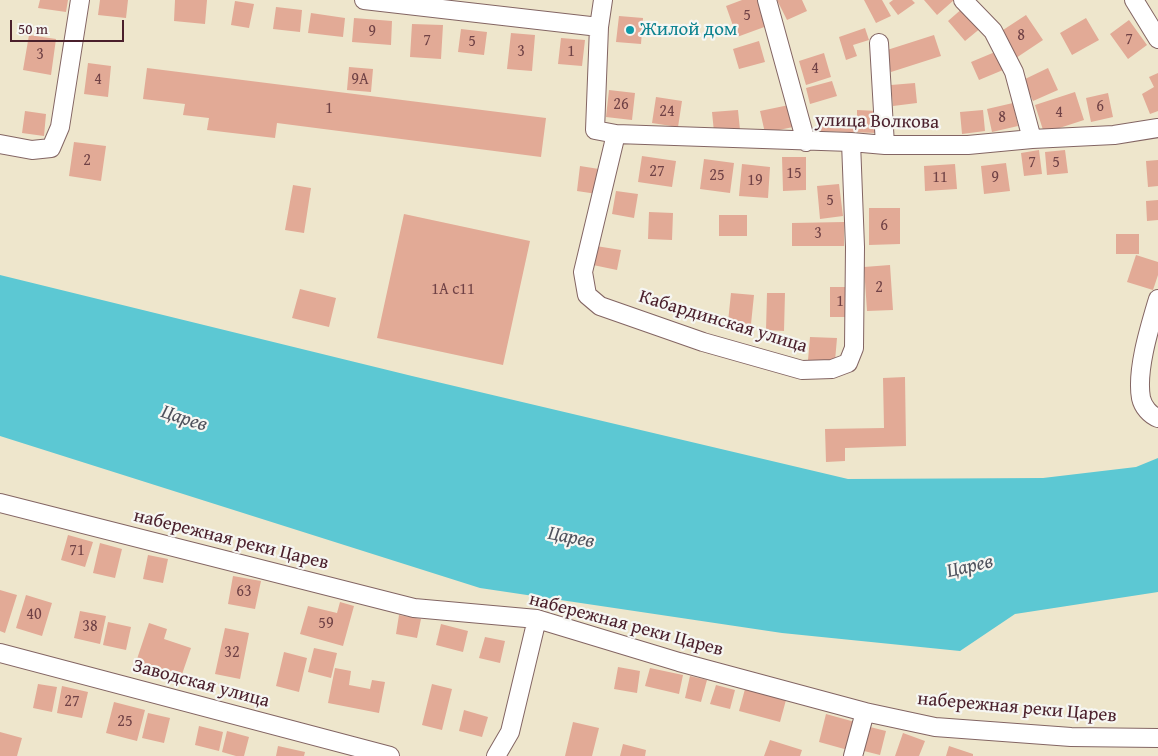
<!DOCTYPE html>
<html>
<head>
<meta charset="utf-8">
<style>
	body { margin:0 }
	#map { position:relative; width:1158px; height:756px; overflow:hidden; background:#eee6cc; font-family:"Gentium Book Plus",serif }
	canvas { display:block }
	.scale { position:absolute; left:10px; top:20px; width:114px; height:22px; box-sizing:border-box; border:2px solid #4a1f2b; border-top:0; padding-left:6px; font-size:15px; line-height:18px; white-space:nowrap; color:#4a1f2b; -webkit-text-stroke:4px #f6f6f2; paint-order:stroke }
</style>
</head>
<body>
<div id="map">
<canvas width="1158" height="756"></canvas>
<div class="scale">50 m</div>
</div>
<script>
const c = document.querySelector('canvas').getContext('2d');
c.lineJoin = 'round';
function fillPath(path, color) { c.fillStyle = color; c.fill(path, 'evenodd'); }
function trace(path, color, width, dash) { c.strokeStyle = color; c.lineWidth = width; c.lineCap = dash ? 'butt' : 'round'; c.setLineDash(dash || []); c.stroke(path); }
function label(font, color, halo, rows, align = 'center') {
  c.font = font + ' "Gentium Book Plus",serif'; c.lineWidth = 4.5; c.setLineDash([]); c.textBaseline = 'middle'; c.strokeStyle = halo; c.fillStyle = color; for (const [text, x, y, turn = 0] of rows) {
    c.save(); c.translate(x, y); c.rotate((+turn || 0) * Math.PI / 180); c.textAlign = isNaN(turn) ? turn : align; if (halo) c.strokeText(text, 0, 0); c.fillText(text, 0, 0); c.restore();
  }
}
fillPath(new Path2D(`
	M0 275 412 376 848 479 1043 478 1136 467 1158 458V592L1015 614 960 651 782 633 480 588 0 436Z`), '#5cc8d3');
fillPath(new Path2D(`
	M40 0H68L66 12 38 8Z
	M100 0H128L126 18 98 15Z
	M175 0H207L205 24 174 21Z
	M742 0H758L767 26 737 37 726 6Z
	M777 0H802L807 11 787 20Z
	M864 0H882L891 16 876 23Z
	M893 0H912L915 3 898 15 889 3Z
	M924 0H954L937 15Z
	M235 1 254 4 249 28 231 25Z
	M276 7 302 10 300 32 273 29Z
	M964 7 982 27 965 41 948 21Z
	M311 13 345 18 343 37 308 33Z
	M1026 15 1043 40 1016 58 1000 32Z
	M619 16 643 18 641 44 616 42Z
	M354 18 392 21 391 45 352 42Z
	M1086 18 1099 40 1072 55 1060 33Z
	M1129 20 1147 45 1128 59 1110 34Z
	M412 24 443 25 441 59 410 57Z
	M865 28 869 40 853 45 857 56 846 60 839 37Z
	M461 29 487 32 484 55 458 52Z
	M511 33 535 35 532 71 507 69Z
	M29 35 56 39 51 75 23 70Z
	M934 35 941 56 891 72 884 51Z
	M561 38 585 40 582 66 558 64Z
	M759 41 765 62 739 69 733 49Z
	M995 52 1003 70 979 80 971 62Z
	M824 53 831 77 806 85 799 61Z
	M88 63 111 66 108 97 84 94Z
	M349 67 373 69 371 92 347 90Z
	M147 68 546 118 541 157 277 123 275 138 207 130 209 118 183 115 185 104 143 99Z
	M1048 68 1058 90 1033 101 1023 80Z
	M1158 73V111L1150 114 1142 94 1154 87 1149 77Z
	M832 81 837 96 810 104 806 88Z
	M915 83 917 103 893 106 891 85Z
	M609 90 635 93 632 120 606 117Z
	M1075 92 1084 120 1044 133 1035 105Z
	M1108 93 1113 117 1091 122 1086 98Z
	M656 97 682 101 678 127 652 123Z
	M1013 103 1018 126 992 132 987 109Z
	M789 105 793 127 765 133 760 111Z
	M738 110 740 130 714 132 712 112Z
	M857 110 878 111 876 133 821 131 822 116 857 118Z
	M983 110 985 131 962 134 960 112Z
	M25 111 46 114 44 136 22 133Z
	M74 142 106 146 101 181 69 176Z
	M1039 150 1042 174 1024 176 1021 153Z
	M1065 150 1068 173 1047 175 1045 152Z
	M642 156 676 161 672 187 638 182Z
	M782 157H806V190L783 191Z
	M704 159 734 163 730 193 700 189Z
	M1158 160V186L1148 187 1146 161Z
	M1006 163 1010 191 984 194 981 166Z
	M742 164 770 167 768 198 739 196Z
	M955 164 957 189 925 191 924 166Z
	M580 166 599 169 597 194 577 191Z
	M839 184 843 216 820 219 817 186Z
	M293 185 311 188 304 233 285 230Z
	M616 191 638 194 634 218 612 214Z
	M1158 200V220L1147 221 1146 201Z
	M869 208H900V244L869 245Z
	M649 212 673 213 672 240 648 239Z
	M404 214 530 241 503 365 377 338Z
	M719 215H747V236H719Z
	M844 222V246H792V223Z
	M1116 234H1139V254H1116Z
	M596 246 621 250 617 270 593 265Z
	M1136 255 1158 262V275L1153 290 1127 282Z
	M890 265 893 310 867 311 864 267Z
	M830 287H850V317H830Z
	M300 289 336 298 329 327 292 318Z
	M731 293 754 295 751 324 728 322Z
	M767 293H785L784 331 766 330Z
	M810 337 837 338 835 361 808 360Z
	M905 377 906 446 845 448V461L826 462 825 429 884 428 883 378Z
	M68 535 93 542 85 567 61 560Z
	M100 543 122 549 115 578 93 573Z
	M148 555 168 559 163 583 143 579Z
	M233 576 261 581 255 609 228 604Z
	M0 590 17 595 5 633 0 631Z
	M26 595 52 603 42 636 16 628Z
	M340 602 354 606 343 646 300 634 308 606 337 613Z
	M80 611 106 616 100 644 74 638Z
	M399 615 421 619 417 638 396 634Z
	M108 622 131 627 126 650 103 645Z
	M149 623 167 629 164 639 191 648 179 683 134 668Z
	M441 624 468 631 463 652 436 645Z
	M225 628 249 633 240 679 215 674Z
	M485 637 505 641 500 663 479 658Z
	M314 648 337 653 331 678 308 672Z
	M284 652 307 658 299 692 276 686Z
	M618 667 640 671 637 693 614 689Z
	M335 668 351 671 349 685 370 689 372 680 385 682 379 713 328 703Z
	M650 668 683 675 679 694 645 686Z
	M690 676 707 680 701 702 685 698Z
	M38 684 57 687 52 712 33 708Z
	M432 684 452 689 442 730 422 725Z
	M716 685 735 690 730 709 710 704Z
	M62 686 88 692 82 718 57 713Z
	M745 689 786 700 780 722 739 711Z
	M114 702 145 710 137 741 106 733Z
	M464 710 488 717 482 737 459 731Z
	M148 713 170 718 164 743 142 738Z
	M826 714 855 722 848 750 819 742Z
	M573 722 599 728 592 756H565Z
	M199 726 223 732 219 751 195 745Z
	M870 727 886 731 880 755 864 751Z
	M227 731 249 737 244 756H236L222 752Z
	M0 732 22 738 17 756H0Z
	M903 733 925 741 919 756H895Z
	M770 740 802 750 800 756H764Z
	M623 744 646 750 645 756H620Z
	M278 746 305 752 304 756H276Z
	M949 746 973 754V756H946Z`), '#e2aa96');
const street = new Path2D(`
	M364 0 599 27
	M603 0 599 27 595 130 616 134 851 142 885 145H968L1032 139 1114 135 1158 128
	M767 0 806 142
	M963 0 993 31 1014 72 1032 139
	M1134 0 1158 39
	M879 43 885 145
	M616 134 583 272 587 295 600 306 703 342 802 370 832 369 848 363 854 348 855 247 851 142
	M0 144 32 150 51 148 60 127 80 0
	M1158 299C1150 326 1136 370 1141 398 1143 407 1150 415 1158 418
	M0 503 414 608 537 619 679 662 865 712 935 727 1071 737 1158 738
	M0 653 390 756
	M496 756 510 732 537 619
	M853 756 865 712`);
trace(street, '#836563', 20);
trace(street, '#fff', 18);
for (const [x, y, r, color] of [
	[630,30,5,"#0f9aa8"]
]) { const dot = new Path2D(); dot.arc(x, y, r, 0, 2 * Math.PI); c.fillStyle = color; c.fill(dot); trace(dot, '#f6f6f2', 2); }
label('16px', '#704246', null, [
	["5",747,16],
	["9",372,32],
	["8",1021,36],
	["7",1129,40],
	["7",427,41],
	["5",472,42],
	["3",521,52],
	["1",571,52],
	["3",40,55],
	["4",815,69],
	["4",98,80],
	["9А",360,80],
	["26",621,105],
	["6",1100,107],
	["1",329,109],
	["24",667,112],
	["4",1059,113],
	["8",1002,118],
	["2",87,161],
	["7",1032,163],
	["5",1056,163],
	["27",657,172],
	["15",794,174],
	["25",717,176],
	["11",940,178],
	["9",995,178],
	["19",755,181],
	["5",830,201],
	["6",884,226],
	["3",818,234],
	["2",879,288],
	["1А с11",453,290],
	["1",840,302],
	["71",77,551],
	["63",244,592],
	["40",34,615],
	["59",326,624],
	["38",90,627],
	["32",232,653],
	["27",72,702],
	["25",125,722]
]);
label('19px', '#0d838f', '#f6f6f2', [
	["Жилой дом",640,30]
], 'left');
label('19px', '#4a1f2b', '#f6f6f2', [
	["улица Волкова",877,122,1],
	["Кабардинская улица",723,322,17],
	["набережная реки Царев",231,540,14],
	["набережная реки Царев",626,625,15],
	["Заводская улица",201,684,15],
	["набережная реки Царев",1017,708,5]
]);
label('italic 20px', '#4f525d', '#f6f6f2', [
	["Царев",184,419,18],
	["Царев",571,538,11],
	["Царев",970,567,-13]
]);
</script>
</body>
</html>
